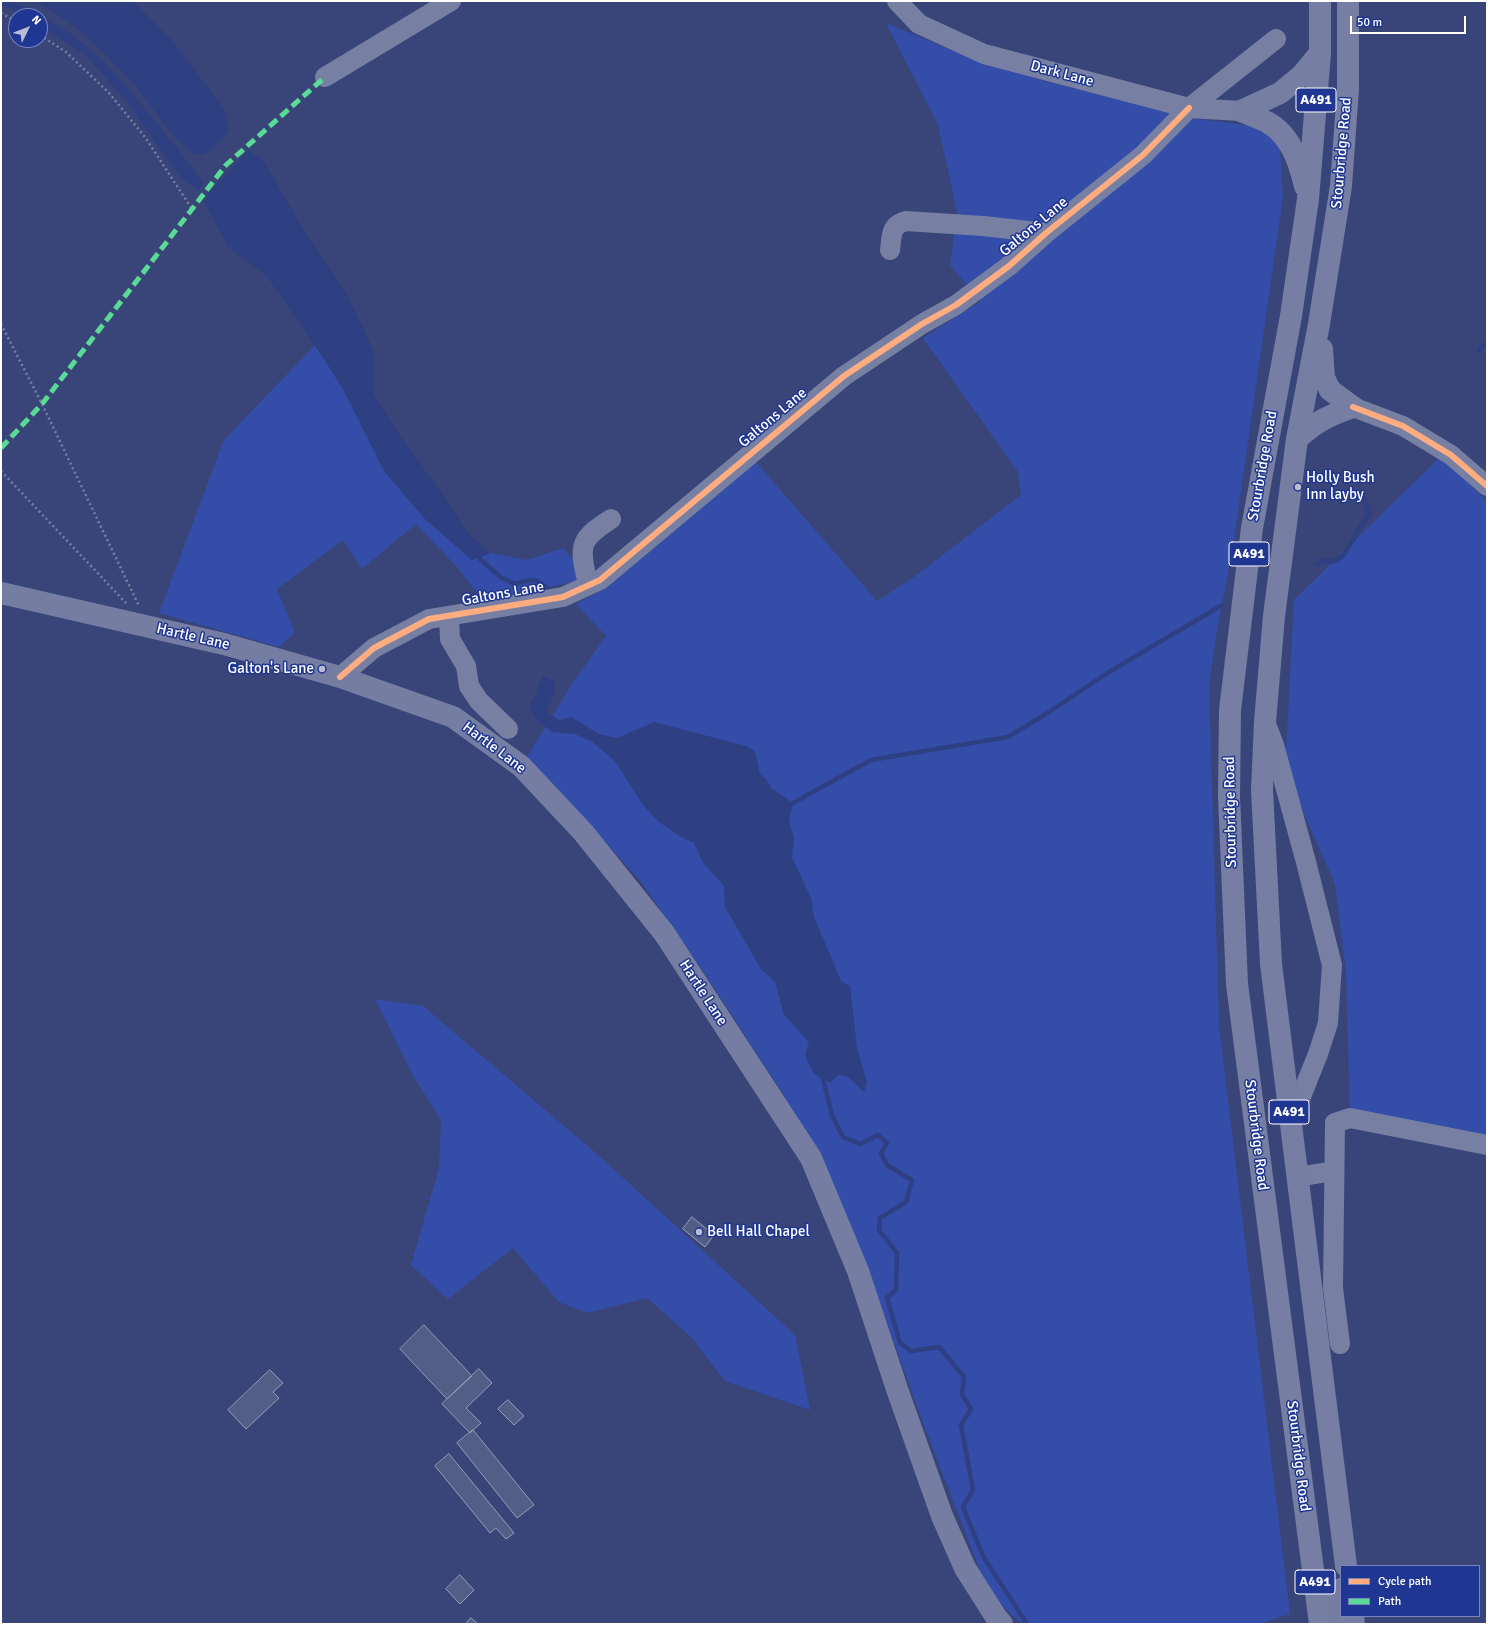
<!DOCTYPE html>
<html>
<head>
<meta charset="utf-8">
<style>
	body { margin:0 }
	#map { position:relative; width:1488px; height:1625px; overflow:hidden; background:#394578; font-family:Signika,sans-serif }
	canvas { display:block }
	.frame { position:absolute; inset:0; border:2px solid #fff; pointer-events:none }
	.legend { position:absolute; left:1340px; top:1565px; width:140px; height:52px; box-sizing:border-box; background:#1f3692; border:1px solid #7986be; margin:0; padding:5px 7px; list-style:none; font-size:12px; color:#fff }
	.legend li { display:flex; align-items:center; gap:8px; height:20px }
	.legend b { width:20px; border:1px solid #7986be }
	.north { position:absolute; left:8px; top:8px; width:40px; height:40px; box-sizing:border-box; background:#1f3692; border:1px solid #7986be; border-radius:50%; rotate:47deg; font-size:11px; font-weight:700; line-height:16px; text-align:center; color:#fff }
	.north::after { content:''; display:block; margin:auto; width:14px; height:18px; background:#babed0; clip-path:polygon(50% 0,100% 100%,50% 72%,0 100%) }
	.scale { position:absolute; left:1350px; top:16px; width:116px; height:18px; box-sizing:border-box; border:2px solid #fff; border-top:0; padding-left:5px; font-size:12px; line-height:14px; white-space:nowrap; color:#fff; -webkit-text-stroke:3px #1f3692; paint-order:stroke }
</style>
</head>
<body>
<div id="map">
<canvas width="1488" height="1625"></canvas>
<div class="frame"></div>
<ul class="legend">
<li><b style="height:5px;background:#ffac80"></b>Cycle path</li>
<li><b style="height:5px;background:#5adb95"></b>Path</li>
</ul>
<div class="north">N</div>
<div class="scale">50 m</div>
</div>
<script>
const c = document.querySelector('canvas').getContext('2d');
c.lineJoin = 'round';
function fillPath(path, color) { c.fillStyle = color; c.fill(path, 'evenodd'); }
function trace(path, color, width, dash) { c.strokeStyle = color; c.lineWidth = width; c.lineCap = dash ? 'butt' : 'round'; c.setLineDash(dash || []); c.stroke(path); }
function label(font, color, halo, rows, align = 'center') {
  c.font = font + ' Signika,sans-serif'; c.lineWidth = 3; c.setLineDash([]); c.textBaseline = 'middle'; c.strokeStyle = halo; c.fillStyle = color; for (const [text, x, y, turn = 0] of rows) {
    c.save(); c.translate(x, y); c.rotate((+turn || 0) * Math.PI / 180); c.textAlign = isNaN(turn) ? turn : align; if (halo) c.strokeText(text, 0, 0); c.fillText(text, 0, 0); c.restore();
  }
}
fillPath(new Path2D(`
	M886 23 971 58 1041 80 1191 118 1267 128 1280 147 1283 197 1234 540 1218 625 1209 685 1219 1026 1290 1614 1259 1624H1022L1000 1604 980 1570 922 1420 874 1287 841 1203 782 1092 703 971 640 880 527 757 574 681 606 636 576 604 607 587 756 462 877 601 914 577 1021 495 1018 472 923 338 981 301 950 265 957 212 938 125Z
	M315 345 424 518 472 560 490 553 527 560 563 548 578 565 595 577 486 601 473 588 457 567 416 524 362 569 343 540 277 589 295 633 279 647 159 613 224 440Z
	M1440 457 1487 501V1144L1350 1118 1346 971 1335 884 1285 770 1294 600Z
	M375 999 423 1006 597 1154 795 1335 810 1410 725 1381 691 1337 647 1298 587 1313 559 1302 513 1248 448 1299 411 1265 439 1168 441 1120 412 1074Z`), '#344da8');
fillPath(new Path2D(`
	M1 1H12L40 16H24L1 4Z
	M34 1H133L171 39 224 109 229 131 210 151 202 155C197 154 191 152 188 149 167 132 151 103 133 83 105 52 72 20 34 1Z
	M40 16 69 32 102 60 127 87 184 157 203 183 199 190 182 178 159 148 124 98 86 55 40 26Z
	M249 150 264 162 306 234 345 291 374 351V395L401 437 443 495 467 532 490 553 472 560 424 518 384 471 341 385 299 321 265 274 229 248 204 202 209 192Z
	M543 676 554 681 555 693 549 705 547 713 559 720 571 717 599 734 617 738 654 722 746 746 755 752 760 774 767 780 771 788 793 803 789 821 794 838 792 857 811 898 814 917 841 981 850 986 857 1048 867 1082 864 1092 848 1077 838 1075 830 1083 814 1074 805 1055 809 1042 784 1015 775 982 761 969 725 907 724 886 703 863 694 843 681 837 659 822 643 805 615 761 591 741 575 734 552 732 535 718 530 708 531 701 539 693 537 689Z`), '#2e3f82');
trace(new Path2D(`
	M1479 350 1487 343
	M478 557 500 577 515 584C532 578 537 577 549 591
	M1318 564 1322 560C1342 568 1349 546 1357 532 1361 526 1365 520 1370 514L1361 493
	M793 803 871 760 1008 737 1046 714 1109 672 1222 605
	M823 1079 832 1115 843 1137 860 1144 878 1135 887 1143 881 1153 887 1165 912 1180 906 1202 880 1218 879 1230 897 1253 896 1290 887 1298 900 1343 911 1351 939 1347 964 1377 962 1394 971 1409 961 1425 973 1490 963 1507 983 1556 1027 1624`), '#2e3f82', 4.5);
const building = new Path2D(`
	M692 1217 714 1235 705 1247 683 1229Z
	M424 1325 472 1376 447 1399 400 1349Z
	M479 1369 492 1383 466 1408 481 1423 470 1433 442 1404Z
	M270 1370 283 1383 273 1392 279 1398 246 1429 228 1410Z
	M508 1400 524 1416 514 1425 498 1409Z
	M473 1430 534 1505 517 1518 457 1443Z
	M449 1454 514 1533 506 1539 496 1528 490 1533 435 1466Z
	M460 1575 474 1590 460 1604 446 1589Z
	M471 1618 478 1624H466Z`);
fillPath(building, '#535e86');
trace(building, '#969db9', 1);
trace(new Path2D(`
	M1 13 16 21
	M40 35 66 52 109 93 145 137 192 209
	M1 324 42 404 139 606
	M1 471 126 603`), '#7780a3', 2.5, [2, 3]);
trace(new Path2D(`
	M897 1 919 24 984 54 1189 108 1241 111
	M325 77 451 1
	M890 250C892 236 890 225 906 221L983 226 1046 233
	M1353 407 1403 426 1451 455 1487 486
	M588 585C586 573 579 554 585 542 590 532 602 525 611 519
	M449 616 450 639 466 666 469 686 479 701 508 729
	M340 677 374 648 429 619 563 597 600 580 844 376 922 324 956 305 1009 266 1046 233 1143 155 1189 108 1276 39
	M1265 722 1274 745 1306 862 1332 965 1328 1023 1318 1054 1296 1109 1290 1121
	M1297 1177 1334 1171
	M1340 1344 1333 1288 1335 1123 1350 1118 1487 1145`), '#7780a3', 20);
trace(new Path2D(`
	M1 593 224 644 340 677 453 717 521 766 583 832 664 933 811 1158 858 1271 898 1392 942 1516 965 1568 996 1617 1002 1624
	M1340 1624 1338 1597 1341 1589`), '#757ea2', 22);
trace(new Path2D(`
	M1320 1V53L1308 199 1291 316 1252 528 1230 710 1229 796 1237 984 1320 1624
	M1241 111C1250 115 1259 118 1267 122 1291 135 1299 162 1305 186
	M1241 111 1280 93 1302 75 1320 53
	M1322 349 1324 378 1330 390 1353 407
	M1297 439C1317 421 1328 416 1353 407
	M1346 1566 1271 964 1262 790 1265 722 1274 616 1297 439 1319 324 1341 186 1348 89V1
	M1353 1616 1354 1624`), '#767fa3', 22);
trace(new Path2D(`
	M1 448 42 404 226 165 325 77`), '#5adb95', 5, [10, 5]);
trace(new Path2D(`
	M1353 407 1403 426 1451 455 1487 486
	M340 677 374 648 429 619 563 597 600 580 844 376 922 324 956 305 1009 266 1046 233 1143 155 1189 108`), '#ffac80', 6);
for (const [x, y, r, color] of [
	[1298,487,4,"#babed0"],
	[322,669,4,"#babed0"],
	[699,1232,4,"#babed0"]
]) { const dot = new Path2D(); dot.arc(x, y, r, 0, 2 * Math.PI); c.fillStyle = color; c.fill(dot); trace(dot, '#1f3692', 1.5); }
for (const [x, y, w] of [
	[1316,100,40],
	[1249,554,40],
	[1289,1112,40],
	[1315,1582,40]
]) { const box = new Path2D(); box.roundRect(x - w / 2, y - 12, w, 24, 3); c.fillStyle = '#1f3692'; c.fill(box); trace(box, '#fff', 1); }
label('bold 14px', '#fff', null, [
	["A491",1316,100],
	["A491",1249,554],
	["A491",1289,1112],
	["A491",1315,1582]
]);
label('15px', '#fff', '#1f3692', [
	["Dark Lane",1062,74,15],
	["Stourbridge Road",1342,153,-85],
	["Galtons Lane",1034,227,-40],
	["Galtons Lane",773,418,-40],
	["Stourbridge Road",1263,466,-80],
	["Galtons Lane",503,594,-10],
	["Hartle Lane",193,637,13],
	["Hartle Lane",494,748,37],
	["Stourbridge Road",1231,812,-91],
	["Hartle Lane",703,993,57],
	["Stourbridge Road",1256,1135,83],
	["Stourbridge Road",1298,1456,83]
]);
label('15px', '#fff', '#1f3692', [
	["Holly Bush",1306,478],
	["Inn layby",1306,495],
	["Galton's Lane",314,669,"right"],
	["Bell Hall Chapel",707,1232]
], 'left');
</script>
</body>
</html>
